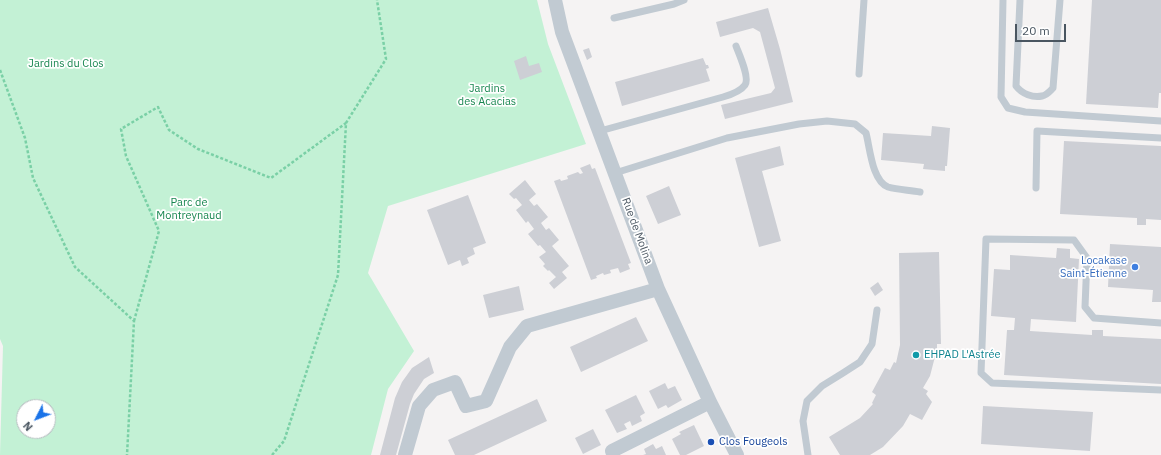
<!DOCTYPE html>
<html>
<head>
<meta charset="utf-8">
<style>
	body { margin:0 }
	#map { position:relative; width:1161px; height:455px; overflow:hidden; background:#f5f3f3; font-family:"IBM Plex Sans",sans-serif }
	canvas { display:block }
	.north { position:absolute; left:16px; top:399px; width:40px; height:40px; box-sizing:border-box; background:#fff; border:1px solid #b7bbc0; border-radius:50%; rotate:228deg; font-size:11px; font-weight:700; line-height:16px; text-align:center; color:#4a5661 }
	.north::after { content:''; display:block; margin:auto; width:14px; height:18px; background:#1a73e8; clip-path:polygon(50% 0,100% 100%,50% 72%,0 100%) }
	.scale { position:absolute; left:1015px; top:24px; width:51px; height:18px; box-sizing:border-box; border:2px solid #4a5661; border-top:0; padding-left:5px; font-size:12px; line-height:14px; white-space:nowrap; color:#4a5661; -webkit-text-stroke:3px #fff; paint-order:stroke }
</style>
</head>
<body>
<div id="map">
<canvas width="1161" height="455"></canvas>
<div class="north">N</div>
<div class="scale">20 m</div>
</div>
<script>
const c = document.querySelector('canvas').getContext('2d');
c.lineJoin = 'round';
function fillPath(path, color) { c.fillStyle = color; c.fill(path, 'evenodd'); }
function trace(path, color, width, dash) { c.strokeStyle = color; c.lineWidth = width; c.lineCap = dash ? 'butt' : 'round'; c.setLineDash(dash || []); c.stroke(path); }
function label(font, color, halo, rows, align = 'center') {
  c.font = font + ' "IBM Plex Sans",sans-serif'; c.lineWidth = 3.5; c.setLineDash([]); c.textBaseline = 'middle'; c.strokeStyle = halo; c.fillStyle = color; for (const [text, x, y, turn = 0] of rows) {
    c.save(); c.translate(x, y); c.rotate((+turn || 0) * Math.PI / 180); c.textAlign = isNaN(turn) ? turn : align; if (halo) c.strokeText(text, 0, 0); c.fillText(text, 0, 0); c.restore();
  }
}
fillPath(new Path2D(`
	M0 0H537L548 44 586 144 388 206 368 273 414 351 388 389 371 455H0L3 346 0 339ZM24 407H48V431H24Z`), '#c3f1d5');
fillPath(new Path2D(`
	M1092 0H1161V93H1159L1158 108 1086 104Z
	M768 8 780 49 793 102 725 119 721 105 771 93 775 88 760 32 753 28 720 37 716 22Z
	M589 48 592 57 587 60 583 50Z
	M526 56 529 66 539 63 542 72 520 80 514 61Z
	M703 58 706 65H708L709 68 706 69 710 81 622 106 615 82Z
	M932 126 950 128 947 166H945V171L923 169 924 164 881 160 883 133 931 136Z
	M1064 141 1161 146V220L1146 219V225H1137V218L1060 214Z
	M780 146 784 165 762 171 781 241 759 247 735 158Z
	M590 164 592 169 595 168 631 263 628 264 630 269 620 273 618 268 610 270 611 273 604 275 603 273 596 276 597 278 591 280 554 181 560 179 561 181 568 179 567 176 578 172 580 174 583 173 580 168Z
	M525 180 536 194 529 200 534 206 537 204 548 217 541 223 546 230 549 228 559 240 552 246 569 266 562 272 567 278 554 289 549 283 556 277 549 270 548 271 543 266 545 264 539 257 546 252 540 245 538 246 528 234 534 229 528 221 526 223 516 210 522 205 516 198 514 199 509 194Z
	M669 186 681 215 658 224 646 196Z
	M468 195 486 243 473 248 475 254 467 258 469 263 462 266 460 260 448 265 427 210Z
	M1110 244 1161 247V302H1152L1153 290 1108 287Z
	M1057 248 1070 249V258L1079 259 1076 322 1031 319 1030 331 1092 335V330H1103V336L1161 339V384L1004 375 1007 330H1014L1015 318 991 316 994 269 1010 270V255L1056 258Z
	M939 252 941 344H937V349L930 376 923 388 928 391 926 394 932 402 922 420 910 414 903 426 883 447 870 455H840L829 437 860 418 873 404 872 403 876 395 872 392 885 368 890 370 894 362 896 363 900 345 899 253Z
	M878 282 883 290 875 296 870 288Z
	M519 286 524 310 489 318 483 295Z
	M636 317 648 341 581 372 570 347Z
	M429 357 434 373 424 379 414 394 410 404 396 455H380L395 398 402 382 412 368Z
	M665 383 668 389 675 386 682 400 668 408 666 405 658 409 649 391Z
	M636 395 645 413 640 416 642 421 632 426 630 421 624 424 627 429 617 433 605 410Z
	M537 399 547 421 474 455H455L448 440Z
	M983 406 1093 412 1090 451 981 444Z
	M694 425 704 446 686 455H680L672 439 681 434 679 432Z
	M593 429 601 445 583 454 575 438Z
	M653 444 656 449 662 446 666 455H643L646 454 644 449Z`), '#cdcfd5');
trace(new Path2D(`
	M0 70 25 138 33 178 75 267 134 321 127 455
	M134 321 159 231 126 156 121 129 158 107 169 130 198 149 271 178 346 123
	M272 455 284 441 338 275 346 123 386 59 377 0`), '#7ad0a6', 2.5, [3, 2]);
trace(new Path2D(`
	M1003 0 1001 97 1008 108 1025 112 1161 121
	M1020 0 1016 86C1022 94 1033 98 1042 96 1047 95 1050 91 1053 88L1060 0
	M614 18 674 4 684 0
	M859 74 864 0
	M600 131 723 97C730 95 740 92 745 85 750 78 739 54 736 46
	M615 173 727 138 799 124 827 121 855 124 866 133C870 148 872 181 888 187 898 190 910 190 920 192
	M1036 188 1037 131 1161 138
	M1161 323 1094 318 1085 307 1087 258 1074 240 986 239 981 373 992 383 1161 390
	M808 455 803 421 807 401 822 386 843 373 860 362 872 344 877 310`), '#c1cad2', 7);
trace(new Path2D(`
	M555 0 562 32 658 289 710 402 737 455
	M612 451 710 402
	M405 455 419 406 433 390 455 382 466 406 486 401 510 347 527 326 658 289`), '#c1cad2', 14);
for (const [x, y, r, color] of [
	[1135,267,4,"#3f7fe0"],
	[916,355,4,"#0f9aa8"],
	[711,442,4,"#1a4fb4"]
]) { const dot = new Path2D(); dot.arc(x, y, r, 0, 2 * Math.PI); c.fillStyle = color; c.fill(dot); trace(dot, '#fff', 1.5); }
label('11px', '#17864f', '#fff', [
	["Jardins du Clos",66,64],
	["Jardins",487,89],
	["des Acacias",487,102],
	["Parc de",189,203],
	["Montreynaud",189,216]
]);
label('11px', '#4a5661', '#fff', [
	["Rue de Molina",637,231,70]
]);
label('11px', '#366cbe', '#fff', [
	["Locakase",1127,261],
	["Saint-Étienne",1127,274]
], 'right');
label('11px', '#0d838f', '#fff', [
	["EHPAD L'Astrée",924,355]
], 'left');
label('11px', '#164399', '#fff', [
	["Clos Fougeols",719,442]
], 'left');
</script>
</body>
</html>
